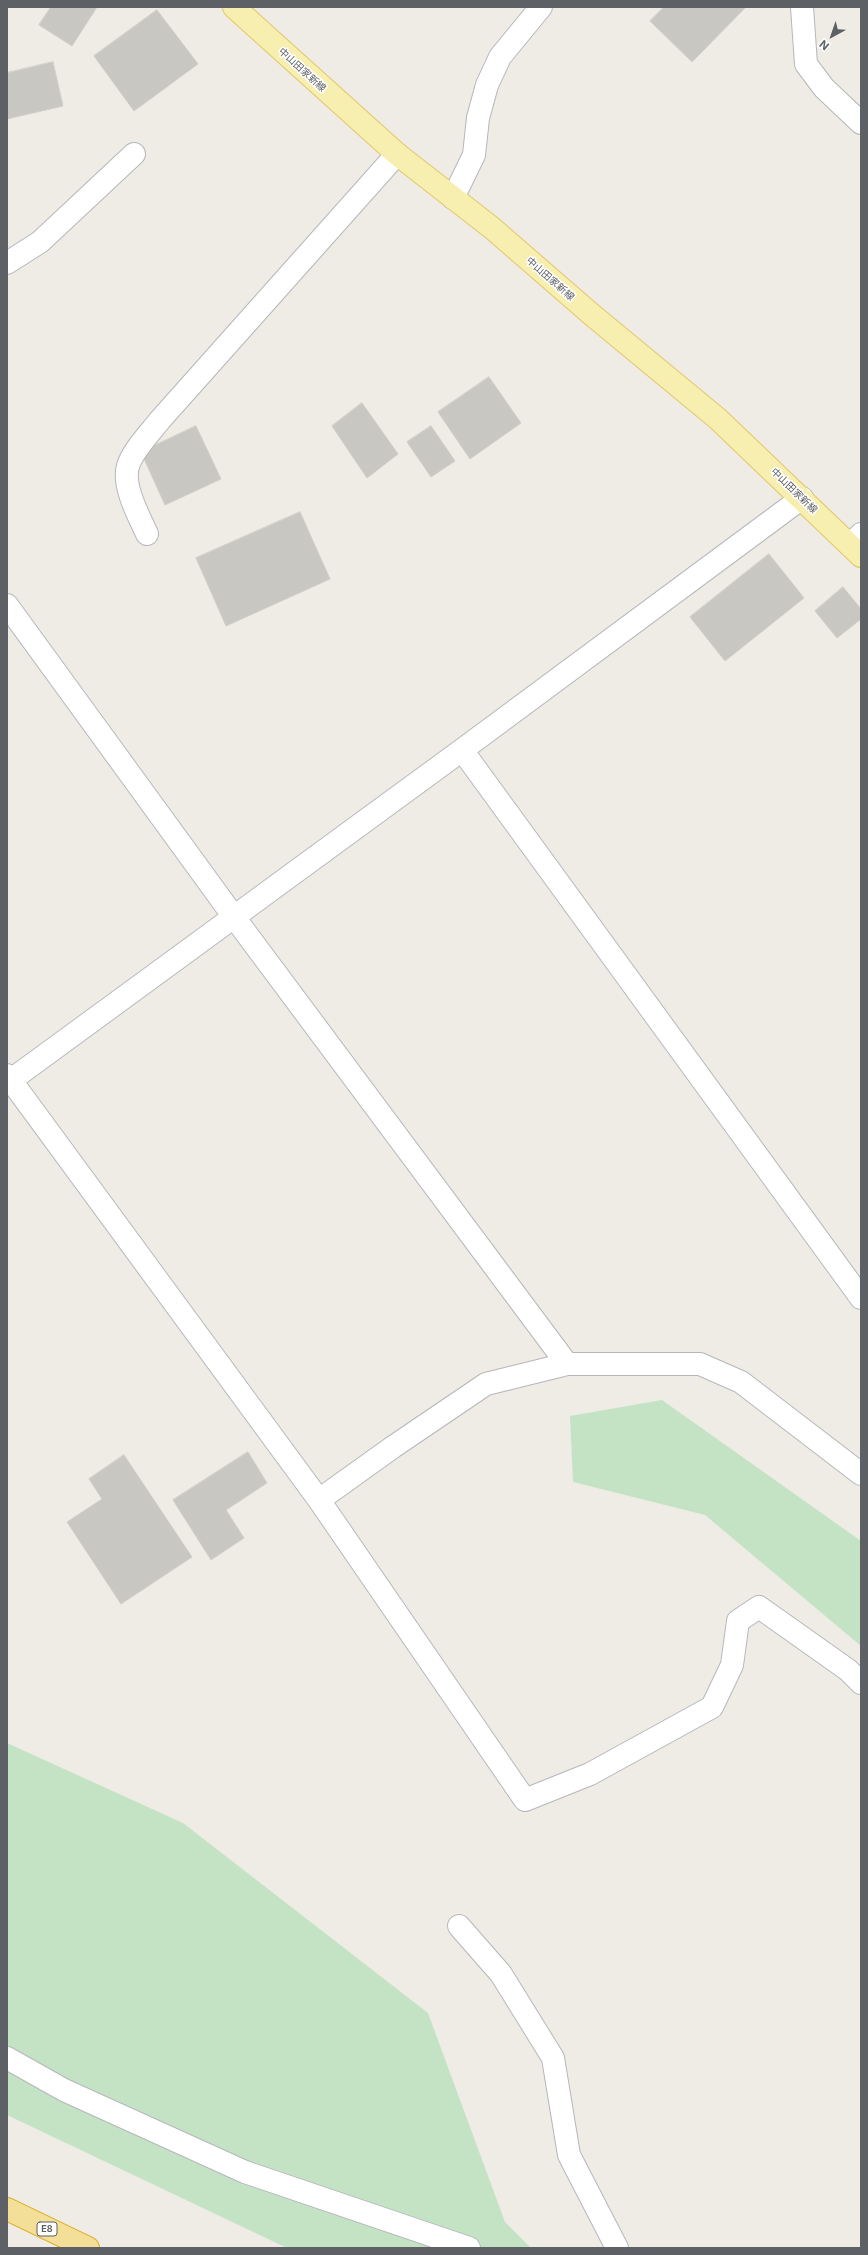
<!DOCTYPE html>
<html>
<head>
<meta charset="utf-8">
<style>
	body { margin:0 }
	#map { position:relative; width:868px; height:2255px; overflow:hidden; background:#eeece5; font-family:Inter,sans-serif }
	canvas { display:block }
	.frame { position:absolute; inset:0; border:8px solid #5d6064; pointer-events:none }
	.north { position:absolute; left:812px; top:16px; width:40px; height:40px; -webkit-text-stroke:3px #fff; paint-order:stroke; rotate:220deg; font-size:11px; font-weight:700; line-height:16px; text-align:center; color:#5d6064 }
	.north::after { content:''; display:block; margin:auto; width:14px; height:18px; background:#5d6064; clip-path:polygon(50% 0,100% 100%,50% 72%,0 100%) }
</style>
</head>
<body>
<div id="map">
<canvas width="868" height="2255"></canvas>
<div class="frame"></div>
<div class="north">N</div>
</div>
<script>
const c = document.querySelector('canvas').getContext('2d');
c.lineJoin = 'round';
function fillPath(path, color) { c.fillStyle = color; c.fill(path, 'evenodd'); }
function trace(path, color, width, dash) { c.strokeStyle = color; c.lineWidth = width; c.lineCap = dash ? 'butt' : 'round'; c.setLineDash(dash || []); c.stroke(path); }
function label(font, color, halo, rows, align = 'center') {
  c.font = font + ' Inter,"Noto Sans JP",sans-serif'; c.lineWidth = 3; c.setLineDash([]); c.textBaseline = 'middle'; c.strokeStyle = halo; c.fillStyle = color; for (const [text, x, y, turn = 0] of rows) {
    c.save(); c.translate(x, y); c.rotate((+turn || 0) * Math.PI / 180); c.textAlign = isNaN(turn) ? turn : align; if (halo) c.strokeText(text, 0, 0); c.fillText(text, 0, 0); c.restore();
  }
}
fillPath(new Path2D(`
	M662 1400 861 1541V1646L705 1515 573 1482 570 1416Z
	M7 1743 183 1823 428 2013 505 2222 531 2248H287L7 2115Z`), '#c4e3c5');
const building = new Path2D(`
	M51 7H97L72 46 39 25Z
	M664 7H746L692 62 650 21Z
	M157 10 198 64 134 111 94 56Z
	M53 62 63 106 7 119V73Z
	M489 377 521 423 470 459 438 412Z
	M362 403 398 454 367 478 332 426Z
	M196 426 221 479 165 505 141 452Z
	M431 426 455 461 431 477 407 442Z
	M300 512 330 579 226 626 196 558Z
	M769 554 804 598 725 661 690 617Z
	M843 587 861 609V619L837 638 815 611Z
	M248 1452 267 1483 226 1510 244 1538 211 1560 173 1500Z
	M124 1455 192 1557 121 1604 67 1522 102 1499 89 1479Z`);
fillPath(building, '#c9c7c2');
trace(building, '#d2cec4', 1);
const minor = new Path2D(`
	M802 7 806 64 824 88 861 123
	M453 198 474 155 478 118 487 85 500 57 541 7
	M7 263 40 242 134 154
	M147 534C139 516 122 486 128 466 133 450 150 433 160 420L397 154
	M850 545 861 534
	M7 605 234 917 567 1364
	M462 750 861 1298
	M7 1075 319 1500 525 1800 590 1774 712 1707 732 1665 738 1621 759 1607 848 1670 861 1683
	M7 1083 462 750 802 498
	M319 1500 393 1447 486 1384 567 1364H700L741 1382 861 1474
	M459 1926 501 1974 553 2058 569 2155 617 2248
	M7 2058 64 2090 245 2172 469 2248`);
const major = new Path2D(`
	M234 7 397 154 492 228 591 314 718 419 861 556`);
const highway = new Path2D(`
	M7 2209 88 2248`);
trace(minor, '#b5b7ba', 24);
trace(major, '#e4c668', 24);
trace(highway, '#dda716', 24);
trace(minor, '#fff', 22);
trace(major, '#f7efb0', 22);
trace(highway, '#f3df97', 22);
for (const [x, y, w] of [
	[47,2229,20]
]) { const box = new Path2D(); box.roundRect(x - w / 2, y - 7, w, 14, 3); c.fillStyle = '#fff'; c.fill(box); trace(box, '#5d6064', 1); }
label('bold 9px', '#5d6064', null, [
	["E8",47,2229]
]);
label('10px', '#5d6064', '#fff', [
	["中山田家新線",302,70,42],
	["中山田家新線",550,279,41],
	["中山田家新線",794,491,44]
]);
</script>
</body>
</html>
